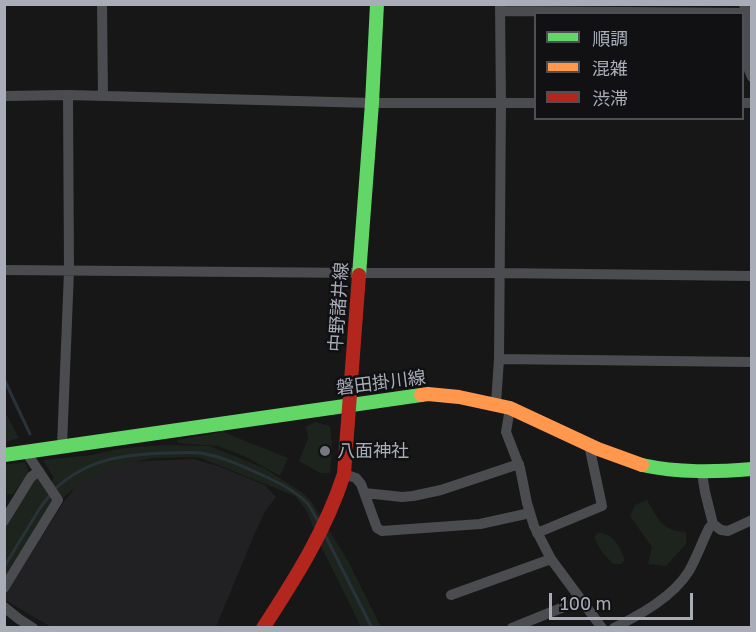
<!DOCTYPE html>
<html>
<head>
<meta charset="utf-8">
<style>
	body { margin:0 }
	#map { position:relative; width:756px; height:632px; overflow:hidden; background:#171717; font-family:"Golos Text","Noto Sans JP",sans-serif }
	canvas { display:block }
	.frame { position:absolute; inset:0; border:6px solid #a8adb8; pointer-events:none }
	.legend { position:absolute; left:534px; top:12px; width:210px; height:108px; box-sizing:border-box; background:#111113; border:2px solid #4d4f55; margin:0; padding:8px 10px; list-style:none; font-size:18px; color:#a8adb8 }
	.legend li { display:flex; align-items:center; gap:12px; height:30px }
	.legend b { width:30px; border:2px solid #4d4f55 }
	.scale { position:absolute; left:549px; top:593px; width:144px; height:27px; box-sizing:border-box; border:3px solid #a8adb8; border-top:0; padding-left:8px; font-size:18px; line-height:21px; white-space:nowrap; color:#a8adb8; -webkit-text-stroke:4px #111113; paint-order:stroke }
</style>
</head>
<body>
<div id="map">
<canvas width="756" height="632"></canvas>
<div class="frame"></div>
<ul class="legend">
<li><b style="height:8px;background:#63d668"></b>順調</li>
<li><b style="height:8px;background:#ff974d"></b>混雑</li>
<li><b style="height:8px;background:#b3261e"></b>渋滞</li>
</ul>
<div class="scale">100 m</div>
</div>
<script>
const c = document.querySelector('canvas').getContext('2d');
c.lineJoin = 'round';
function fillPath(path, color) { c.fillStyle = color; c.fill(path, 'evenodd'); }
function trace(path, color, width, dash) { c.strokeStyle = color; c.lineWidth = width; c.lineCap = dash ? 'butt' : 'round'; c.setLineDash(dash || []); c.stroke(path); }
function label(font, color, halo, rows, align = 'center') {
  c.font = font + ' "Golos Text","Noto Sans JP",sans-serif'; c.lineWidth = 5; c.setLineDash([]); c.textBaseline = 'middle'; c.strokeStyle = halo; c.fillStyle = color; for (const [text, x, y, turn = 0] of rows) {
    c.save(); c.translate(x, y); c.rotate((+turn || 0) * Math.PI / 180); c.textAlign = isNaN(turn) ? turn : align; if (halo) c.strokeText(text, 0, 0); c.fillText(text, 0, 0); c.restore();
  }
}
fillPath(new Path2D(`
	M193 459 218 466 265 485 276 497 266 510 254 535 216 627H51L5 600V595L65 500 80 482 106 467 125 462Z`), '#212123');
fillPath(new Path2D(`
	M5 412 19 438 5 442H4Z
	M315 422 330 426 332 444 330 473H320L299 461 308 438 306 427Z
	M223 432 288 458 280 476 246 457 218 446 178 443 177 440Z
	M165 445 210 446 264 468 303 493 311 501 348 561 381 627H361L323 550 306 510 295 496 198 457 152 458 130 463 110 468 79 484 55 505 5 583V526L35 474 47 488 54 478 43 460 92 455 123 448Z
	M25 462 29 473 13 494H7L5 480 4 465Z
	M647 500C658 519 662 531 686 532V544L666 566 648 564 652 547 630 516 635 505Z
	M598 533C615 534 619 546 625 560L621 564H613L602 552 594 537Z`), '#1d241e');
trace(new Path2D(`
	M4 379 30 434
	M54 490C87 458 126 454 169 453 179 453 191 452 201 453 223 457 242 466 262 475 278 482 296 491 308 504 312 510 316 518 320 524
	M325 535 372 628
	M4 567 40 508 50 495`), '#2a3239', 3);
trace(new Path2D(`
	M102 4 103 96
	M744 4 748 23 749 70 752 77
	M500 11 752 13
	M4 96 68 95 372 103H536
	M742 103H752
	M4 270 360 273H499L752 276
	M499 359 752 362
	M496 403 499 359 501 103 500 4
	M510 408 506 432 520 468 527 503 534 526 551 559 602 628
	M62 446 69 271 68 95
	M344 474 356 478 361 484 377 528 382 531 480 524 530 513
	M365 493 402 497 413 496 441 490 519 464
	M4 521 31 477 39 471
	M713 524 721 530 728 531 752 520
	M537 533 602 506 589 445
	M4 588 58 500 26 452
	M451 595 551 559
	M4 607 19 619 33 628
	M512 628 581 600
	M614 628C641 614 673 597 689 571 697 557 702 542 709 528L713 524 705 492 702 473`), '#4b4c50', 10);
trace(new Path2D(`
	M359 275 372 103 377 4
	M4 455 421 395
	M642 465C679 473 715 472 752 469`), '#63d668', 14);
trace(new Path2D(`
	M421 395 428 394 459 397 510 408 598 449 642 465`), '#ff974d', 14);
trace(new Path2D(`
	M263 628C295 579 326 530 344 474L359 275`), '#b3261e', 14);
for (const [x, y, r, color] of [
	[325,451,6,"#757880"]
]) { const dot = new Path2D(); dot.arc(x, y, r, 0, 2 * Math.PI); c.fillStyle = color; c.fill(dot); trace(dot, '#111113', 2); }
label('18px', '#a8adb8', '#111113', [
	["中野諸井線",339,307,-86],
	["磐田掛川線",381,383,-7]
]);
label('18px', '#a8adb8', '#111113', [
	["八面神社",337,451]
], 'left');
</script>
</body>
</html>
